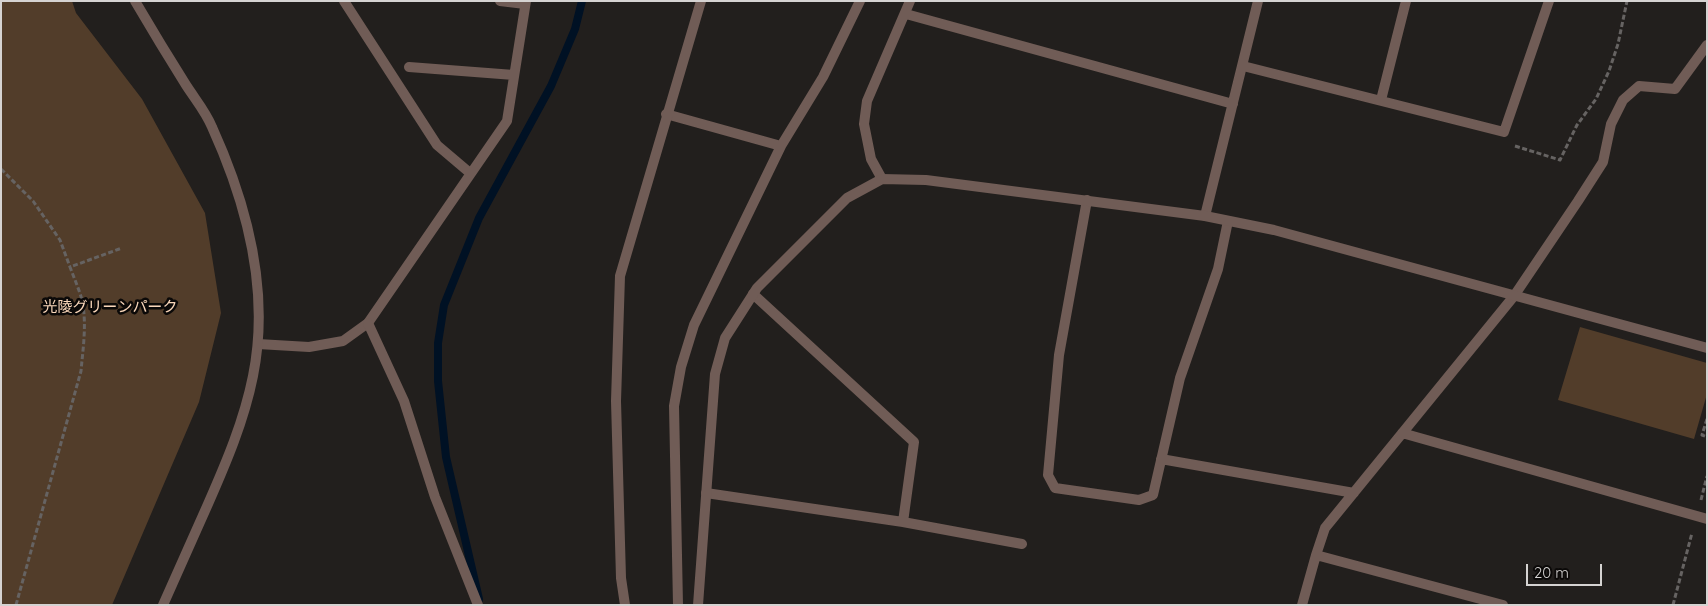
<!DOCTYPE html>
<html>
<head>
<meta charset="utf-8">
<style>
	body { margin:0 }
	#map { position:relative; width:1708px; height:606px; overflow:hidden; background:#221f1d; font-family:Quicksand,sans-serif }
	canvas { display:block }
	.frame { position:absolute; inset:0; border:2px solid #d5d3d2; pointer-events:none }
	.scale { position:absolute; left:1526px; top:564px; width:76px; height:22px; box-sizing:border-box; border:2px solid #d5d3d2; border-top:0; padding-left:6px; font-size:15px; line-height:18px; white-space:nowrap; color:#d5d3d2; -webkit-text-stroke:4px #0b0908; paint-order:stroke }
</style>
</head>
<body>
<div id="map">
<canvas width="1708" height="606"></canvas>
<div class="frame"></div>
<div class="scale">20 m</div>
</div>
<script>
const c = document.querySelector('canvas').getContext('2d');
c.lineJoin = 'round';
function fillPath(path, color) { c.fillStyle = color; c.fill(path, 'evenodd'); }
function trace(path, color, width, dash) { c.strokeStyle = color; c.lineWidth = width; c.lineCap = dash ? 'butt' : 'round'; c.setLineDash(dash || []); c.stroke(path); }
function label(font, color, halo, rows, align = 'center') {
  c.font = font + ' Quicksand,"Noto Sans JP",sans-serif'; c.lineWidth = 5; c.setLineDash([]); c.textBaseline = 'middle'; c.strokeStyle = halo; c.fillStyle = color; for (const [text, x, y, turn = 0] of rows) {
    c.save(); c.translate(x, y); c.rotate((+turn || 0) * Math.PI / 180); c.textAlign = isNaN(turn) ? turn : align; if (halo) c.strokeText(text, 0, 0); c.fillText(text, 0, 0); c.restore();
  }
}
fillPath(new Path2D(`
	M1 1H72L76 13 142 99 205 213 221 313 199 402 112 605H1Z
	M1580 327 1707 363V394L1694 439 1558 400Z`), '#523d2a');
trace(new Path2D(`
	M479 599 446 457 438 381V343L444 305 479 218 551 86 575 29 582 1`), '#001124', 8);
trace(new Path2D(`
	M1515 146 1560 160 1577 125 1596 99 1609 71 1618 44 1627 1
	M1 169 33 201 60 240 70 267
	M1707 419 1702 435 1707 437
	M1701 500 1707 476
	M16 605 81 371C83 348 87 324 82 300 79 289 74 278 70 267L122 248
	M1673 605 1692 533`), '#666362', 3, [5, 2.5]);
trace(new Path2D(`
	M344 1 437 145 470 173
	M500 1 525 4
	M906 14 1233 104
	M1243 66 1504 132 1549 1
	M409 67 514 75
	M1381 100 1406 1
	M666 114 781 146 823 77 860 1
	M882 179 871 159 864 124 867 101 910 1
	M1087 200 1059 355 1048 475 1055 488 1139 500 1153 495 1180 378 1218 269 1228 221
	M1205 216 1258 1
	M753 294 914 442 903 522
	M258 344 309 347 343 341 368 323 507 121 526 1
	M1402 433 1707 519
	M1161 459 1354 493
	M706 493 903 522 1022 544
	M678 605 674 406 681 367 694 325 781 146
	M1302 605 1316 555
	M1503 605 1316 555 1325 528 1514 296 1578 201 1603 162 1611 124 1623 100 1639 86 1675 89 1707 45`), '#705c56', 10);
trace(new Path2D(`
	M135 1C152 30 169 58 186 85 195 99 206 112 212 127 247 204 270 292 253 376 244 421 226 463 208 504 193 538 178 571 163 605
	M368 323 404 401 435 497 478 605
	M625 605 621 578 616 401 620 276 701 1
	M698 605 715 374 725 338 757 288 847 198 882 179 926 180 1205 216 1274 230 1707 348`), '#705c56', 10);
label('15px', '#fad7ba', '#0b0908', [
	["光陵グリーンパーク",110,307]
]);
</script>
</body>
</html>
